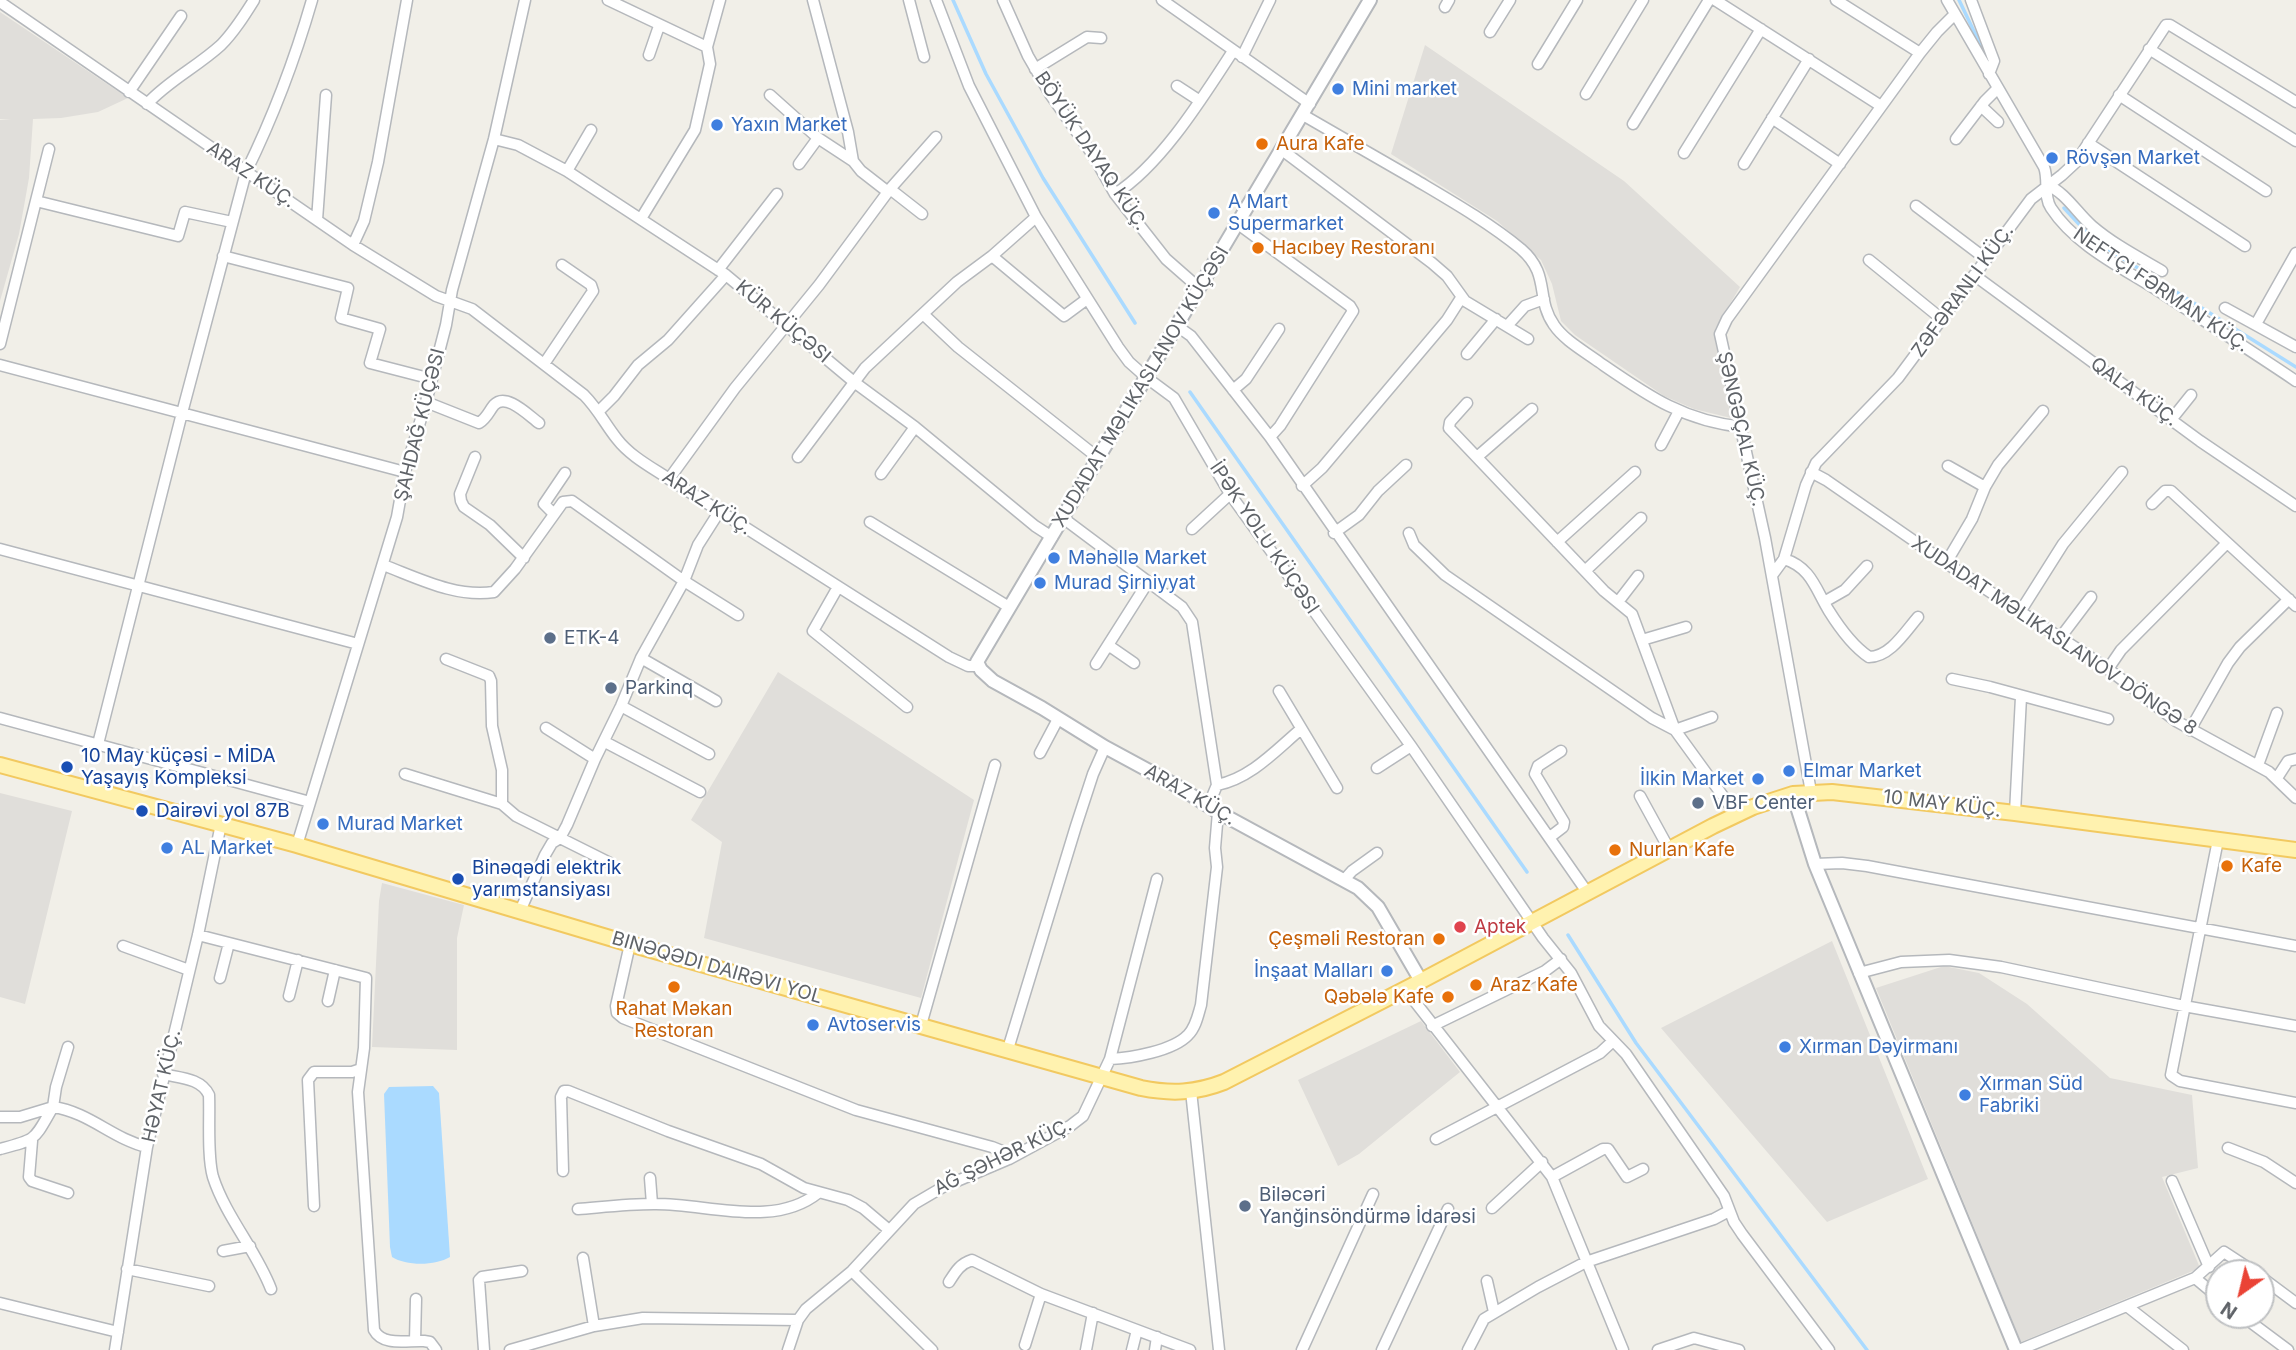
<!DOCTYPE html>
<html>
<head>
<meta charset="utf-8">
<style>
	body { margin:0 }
	#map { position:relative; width:2296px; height:1350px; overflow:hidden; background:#f1efe8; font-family:Inter,sans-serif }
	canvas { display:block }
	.north { position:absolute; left:2205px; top:1259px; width:70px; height:70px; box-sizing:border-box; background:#fff; border:2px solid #bfc1c3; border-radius:50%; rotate:214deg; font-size:19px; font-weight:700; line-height:28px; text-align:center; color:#5f6368 }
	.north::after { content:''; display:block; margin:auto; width:24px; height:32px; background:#ea4335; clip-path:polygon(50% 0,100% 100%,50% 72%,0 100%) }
</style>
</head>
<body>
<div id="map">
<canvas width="2296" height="1350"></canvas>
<div class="north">N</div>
</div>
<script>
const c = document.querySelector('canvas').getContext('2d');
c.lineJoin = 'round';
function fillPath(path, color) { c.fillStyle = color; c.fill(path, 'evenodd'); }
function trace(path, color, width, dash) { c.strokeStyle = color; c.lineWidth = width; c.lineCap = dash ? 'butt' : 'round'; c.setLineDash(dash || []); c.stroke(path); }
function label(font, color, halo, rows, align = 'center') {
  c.font = font + ' Inter,sans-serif'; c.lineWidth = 5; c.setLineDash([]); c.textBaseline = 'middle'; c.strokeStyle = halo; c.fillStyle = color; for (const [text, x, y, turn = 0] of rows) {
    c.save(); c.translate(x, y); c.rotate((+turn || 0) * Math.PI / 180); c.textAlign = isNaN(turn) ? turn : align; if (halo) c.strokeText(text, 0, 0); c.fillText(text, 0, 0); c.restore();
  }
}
fillPath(new Path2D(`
	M0 12 128 98 98 112 61 118 33 119 29 178 19 234 0 301V120L11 119H0Z
	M1425 45 1624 181 1740 287 1715 329V340L1731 418 1694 409 1664 396 1575 335 1561 321 1552 284 1541 260 1497 221 1391 154Z
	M778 672 974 800 921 998 704 938 722 842 691 820Z
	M0 793 72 811 25 1004 0 997Z
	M382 883 464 905 457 938V1050L372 1047 379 901Z
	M1832 941 1928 1179 1827 1222 1661 1028Z
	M1944 966 1979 973 2027 1004 2110 1078 2192 1095 2198 1168 2162 1177 2200 1268 2021 1342 1876 988Z
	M1421 1021 1460 1072 1359 1154 1338 1166 1298 1080Z`), '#e0deda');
fillPath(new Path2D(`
	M433 1086 439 1093 450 1257C435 1266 406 1266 392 1257L390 1247 384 1094 389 1087Z`), '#aadaff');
trace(new Path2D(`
	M953 0 986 74 1043 178 1135 323
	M1959 0 1981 46
	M2064 208 2091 237 2114 253 2296 367
	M1190 392 1527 872
	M1568 935 1636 1043 1867 1350`), '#aadaff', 3.5);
const minor = new Path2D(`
	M608 0 707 47
	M813 0 848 132 853 161 861 171 888 192
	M909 0 924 57
	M936 0 969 86 1036 217 1118 347 1129 362 1147 378 1174 398 1230 494 1411 746 1543 938 1571 973 1599 1026 1626 1054 1724 1196 1734 1222 1742 1234 1829 1350
	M1003 0 1028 56 1050 94 1093 155 1115 194 1166 259 1199 288
	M1162 0 1310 104
	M1715 0 1881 106
	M1836 0 1920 53
	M1947 0 2044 167C2049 180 2043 196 2051 208 2075 245 2121 267 2157 290 2203 320 2250 350 2296 381
	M1971 0 1994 61 1989 74
	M0 2 353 245 436 296 472 309 584 395C598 409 605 424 617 439 630 456 651 467 669 479L949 657 968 666H978
	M1445 7 1449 0
	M1490 32 1510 0
	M2149 49 2296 141
	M649 55 659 26
	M1242 57 1270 0
	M1538 64 1577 0
	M1035 69 1087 37 1101 38
	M1177 86 1200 101
	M129 92 181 16
	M1586 94 1643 0
	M770 95 818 138 853 161
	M2119 95 2266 191
	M147 104C169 80 197 67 221 45 234 32 244 16 254 0
	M1981 106 1998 122
	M1303 115C1340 136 1377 158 1414 179 1451 201 1488 222 1521 249 1551 275 1535 298 1554 325 1564 340 1584 351 1599 362 1647 395 1683 421 1743 427
	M1772 118 1840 164
	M1633 124 1709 0
	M494 139 518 145 567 171 726 275 854 382 915 427 1035 526 1052 537
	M1956 139 1985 101 1998 88
	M2088 143 2245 246
	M1282 150 1432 263 1447 276 1465 301 1528 339
	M1684 153 1761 29
	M799 164 818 138
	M1744 164 1809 59
	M567 171 591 130
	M2047 185C2065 192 2077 213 2092 226 2113 244 2138 257 2162 271
	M890 189 922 214
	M1115 194C1161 165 1203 97 1233 51
	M36 201 178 236 185 212 232 222
	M1916 206 1986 259
	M642 217 695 130 710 64 707 47 720 0
	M317 220 326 95
	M1238 224 1350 306 1353 311 1280 426 1270 437
	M353 245 364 221 378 162 407 0
	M223 256 348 288 341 318 380 329 370 363 432 379
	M992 256 1064 316 1087 299
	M1869 260 1943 320
	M718 270 777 194
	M1974 275 2200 441 2296 506
	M2225 308 2296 347
	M923 314 958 347 1097 457
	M2256 324 2296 253
	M1177 326 1191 336 1270 437 1587 892
	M1507 326 1525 306 1544 299
	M0 344 49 149
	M1467 354 1496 319
	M544 364 593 291 591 285 562 265
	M0 365 405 472
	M1233 390 1246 379 1279 329
	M426 402 479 423C487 418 489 411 494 405 506 392 528 415 539 423
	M1467 403 1450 422 1449 428 1604 591 1632 614 1675 730 1712 717
	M599 411 614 396 638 365 668 340 726 275
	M2171 420 2191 395
	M1661 445 1679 411
	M475 457 460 494 461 501 464 507 490 525 524 558
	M798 457 865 368 957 282 992 256 1036 217
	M1477 457 1532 409
	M1948 466 1985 487
	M1811 472 1826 480 1946 563 2108 669 2176 721 2269 772 2296 798
	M881 474 915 427
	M669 479 735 388 819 285 890 189 936 137
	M1302 486 1322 468 1447 320 1461 298
	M2152 504 2165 491H2171L2296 606
	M554 514 544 504 565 473
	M1063 518 1182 607 1192 622 1217 785 1209 804
	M870 522 1009 607
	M1192 529 1230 494
	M1334 533 1359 515 1378 491 1406 465
	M1409 533 1414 545 1445 575 1652 718 1675 730 1736 814
	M1557 542 1635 472
	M0 549 358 644
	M1784 559C1811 567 1816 590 1829 611 1839 627 1854 647 1869 657 1890 657 1905 632 1918 617
	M1946 563 1972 519 1985 487 1998 465 2043 411
	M383 565C418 578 456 598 494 592L515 569 563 502 572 501 684 581 738 615
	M1585 571 1641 518
	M1773 574 1784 559 1806 485 1816 463 1898 378 2031 199 2062 175 2076 162 2166 25H2170L2296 102
	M838 587 813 631 907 707
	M1618 602 1638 576
	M1824 602 1845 590 1867 566
	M2020 612 2063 544 2122 472
	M2060 638 2091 597
	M1642 640 1686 627
	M1108 645 1134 663
	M641 658 716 701
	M446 659 489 676 491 681 492 726 502 770V804L516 816 610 863
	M1096 664 1148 582
	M2108 669 2121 650 2227 543
	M1952 679 1990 687 2108 719
	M1279 691 1337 788
	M621 706 709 754
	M0 718 310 802
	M546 728 595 759
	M2190 730 2228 663 2240 647 2289 599
	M605 742 700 792
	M98 744 182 413 246 172C273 117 295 59 312 0
	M1040 753 1058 719
	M2258 765 2277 713
	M1377 768 1411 746
	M405 774 502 804
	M2277 778 2288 761 2296 759
	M1217 785C1251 778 1275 751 1301 729
	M1811 792 1765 538 1720 334 1727 319 1920 53 1937 32 1955 14
	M1640 796 1669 849
	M2015 813 2021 697
	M1550 837 1563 827 1564 822 1535 774 1538 766 1561 751
	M2218 840 2171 1075 2180 1081 2296 1103
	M297 845 397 517 405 472 426 402 446 325 452 290 494 139 525 0
	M1815 864 1842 863 1867 866 2296 946
	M1344 880 1352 871 1377 853
	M520 911 545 855 552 843 560 838 567 825 595 759 621 706 641 658 684 581 698 545 719 512
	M198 935 366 978 364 1048 358 1092 374 1330C383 1347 408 1340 424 1341L430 1342 436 1350
	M630 944 616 1006 617 1013 623 1018 856 1110 992 1147 1002 1151 1009 1159
	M123 946 189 970
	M1859 973 1901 962 1949 960 2001 967 2184 1006 2296 1026
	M220 978 229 943
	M1405 989 1552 1177 1623 1350
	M289 996 298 960
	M328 1001 335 970
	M921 1025 995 765
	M1432 1026 1545 971 1561 959
	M1008 1049 1076 826 1093 774 1105 747
	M1110 1059C1131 1058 1173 1051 1188 1035 1196 1027 1198 1015 1201 1005L1217 867 1215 848 1218 812
	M163 1074C180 1078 201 1078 209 1095 210 1117 207 1156 213 1177 226 1217 256 1250 271 1289
	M1191 1091 1219 1350
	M0 1117H20L53 1107 56 1087 68 1047
	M1436 1139 1600 1053 1613 1041
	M32 1141 29 1177 32 1181 68 1193
	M2228 1148 2264 1162 2296 1183
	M0 1149C38 1139 33 1141 53 1107 89 1112 113 1139 147 1147
	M563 1171 561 1097 564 1091H568L668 1131 761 1164 804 1188 848 1200 863 1208 889 1230
	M1552 1177 1603 1149H1608L1627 1177 1643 1169
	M650 1178 652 1204
	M2172 1181 2209 1267
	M314 1206 308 1080 314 1072H352L361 1069
	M1492 1208 1542 1162
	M578 1209C603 1207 628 1204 654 1204 706 1203 773 1229 818 1193
	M223 1251 250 1246
	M583 1258 594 1326
	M127 1269 209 1286
	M852 1271 932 1350
	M2261 1277 2296 1303
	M2195 1278 2224 1252 2256 1273
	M1487 1281 1494 1312
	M949 1282C956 1271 960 1264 972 1260L1041 1294 1190 1350
	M0 1303 118 1332
	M2128 1307 2183 1350
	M2241 1315 2288 1350
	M415 1341 416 1299
	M1025 1345 1041 1294
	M115 1350 147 1147 198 935 221 824
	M484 1350 479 1280 482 1277 522 1271
	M510 1350 594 1326 643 1318 798 1320
	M788 1350 798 1320 806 1309 852 1271 914 1204 943 1187 1009 1159 1070 1126 1083 1116 1110 1059 1157 879
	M1086 1350 1093 1313
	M1132 1350 1137 1330
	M1155 1350 1157 1337
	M1302 1350 1373 1194
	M1382 1350 1448 1209
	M1468 1350 1484 1319 1538 1287 1586 1262 1714 1219 1729 1211
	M1658 1350 1694 1338 1739 1350
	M2019 1350 2195 1278 2219 1298`);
const tertiary = new Path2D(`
	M1370 0 977 662 981 670 993 681 1042 708 1105 747 1177 786 1218 812 1358 888 1378 907 1421 981
	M1793 794 1815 864 2016 1350`);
const primary = new Path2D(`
	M0 765 297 845 630 944 1141 1088C1171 1094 1196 1093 1224 1082L1421 981 1713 826 1753 807 1793 794 1832 792 2015 813 2296 850`);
trace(minor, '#b5b8bc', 13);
trace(tertiary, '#b5b8bc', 16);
trace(primary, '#f2c960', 18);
trace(minor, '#fff', 10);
trace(tertiary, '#fff', 12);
trace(primary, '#fff2af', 14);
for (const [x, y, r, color] of [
	[1338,89,7,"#3f7fe0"],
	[717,125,7,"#3f7fe0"],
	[1262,144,7,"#e8710a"],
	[2052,158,7,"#3f7fe0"],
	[1214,213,7,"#3f7fe0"],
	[1258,248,7,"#e8710a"],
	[1054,558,7,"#3f7fe0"],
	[1040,583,7,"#3f7fe0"],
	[550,638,7,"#5c6f8a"],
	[611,688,7,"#5c6f8a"],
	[67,767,7,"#1a4fb4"],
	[1789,771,7,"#3f7fe0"],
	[1758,779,7,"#3f7fe0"],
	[1698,803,7,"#5c6f8a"],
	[142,811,7,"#1a4fb4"],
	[323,824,7,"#3f7fe0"],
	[167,848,7,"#3f7fe0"],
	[1615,850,7,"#e8710a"],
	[2227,866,7,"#e8710a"],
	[458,879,7,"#1a4fb4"],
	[1460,927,7,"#e0444e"],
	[1439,939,7,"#e8710a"],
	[1387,971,7,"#3f7fe0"],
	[1476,985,7,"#e8710a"],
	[674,987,7,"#e8710a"],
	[1448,997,7,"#e8710a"],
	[813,1025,7,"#3f7fe0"],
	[1785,1047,7,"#3f7fe0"],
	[1965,1095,7,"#3f7fe0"],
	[1245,1206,7,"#5c6f8a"]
]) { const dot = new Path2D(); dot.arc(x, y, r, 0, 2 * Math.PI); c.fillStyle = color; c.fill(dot); trace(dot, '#fff', 2.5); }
label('19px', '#366cbe', '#fff', [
	["Mini market",1352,89],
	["Yaxın Market",731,125],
	["Rövşən Market",2066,158],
	["A Mart",1228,202],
	["Supermarket",1228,224],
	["Məhəllə Market",1068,558],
	["Murad Şirniyyat",1054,583],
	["Elmar Market",1803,771],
	["İlkin Market",1744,779,"right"],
	["Murad Market",337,824],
	["AL Market",181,848],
	["İnşaat Malları",1373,971,"right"],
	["Avtoservis",827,1025],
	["Xırman Dəyirmanı",1799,1047],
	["Xırman Süd",1979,1084],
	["Fabriki",1979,1106]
], 'left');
label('19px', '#c56008', '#fff', [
	["Aura Kafe",1276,144],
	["Hacıbey Restoranı",1272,248],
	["Nurlan Kafe",1629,850],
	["Kafe",2241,866],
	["Çeşməli Restoran",1425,939,"right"],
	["Araz Kafe",1490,985],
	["Qəbələ Kafe",1434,997,"right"],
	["Rahat Məkan",674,1009,"center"],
	["Restoran",674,1031,"center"]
], 'left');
label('19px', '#5f6368', '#fff', [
	["BÖYÜK DAYAQ KÜÇ.",1091,151,56],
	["ARAZ KÜÇ.",251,175,34],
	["NEFTÇI FƏRMAN KÜÇ.",2161,290,34],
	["ZƏFƏRANLI KÜÇ.",1963,291,-54],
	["KÜR KÜÇƏSI",783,322,40],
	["XUDADAT MƏLIKASLANOV KÜÇƏSI",1141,387,-59],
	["QALA KÜÇ.",2134,392,36],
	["ŞAHDAĞ KÜÇƏSI",420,425,-76],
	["ŞƏNGƏÇAL KÜÇ.",1741,429,77],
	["ARAZ KÜÇ.",707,503,33],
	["İPƏK YOLU KÜÇƏSI",1264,538,56],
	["XUDADAT MƏLIKASLANOV DÖNGƏ 8",2054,636,34],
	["ARAZ KÜÇ.",1190,795,30],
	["10 MAY KÜÇ.",1942,804,7],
	["BINƏQƏDI DAIRƏVI YOL",717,968,16],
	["HƏYAT KÜÇ.",162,1086,-77],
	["AĞ ŞƏHƏR KÜÇ.",1003,1157,-26]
]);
label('19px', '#4e5e75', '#fff', [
	["ETK-4",564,638],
	["Parkinq",625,688],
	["VBF Center",1712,803],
	["Biləcəri",1259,1195],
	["Yanğinsöndürmə İdarəsi",1259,1217]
], 'left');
label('19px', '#164399', '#fff', [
	["10 May küçəsi - MİDA",81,756],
	["Yaşayış Kompleksi",81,778],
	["Dairəvi yol 87B",156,811],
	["Binəqədi elektrik",472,868],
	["yarımstansiyası",472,890]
], 'left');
label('19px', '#be3a42', '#fff', [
	["Aptek",1474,927]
], 'left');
</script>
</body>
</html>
